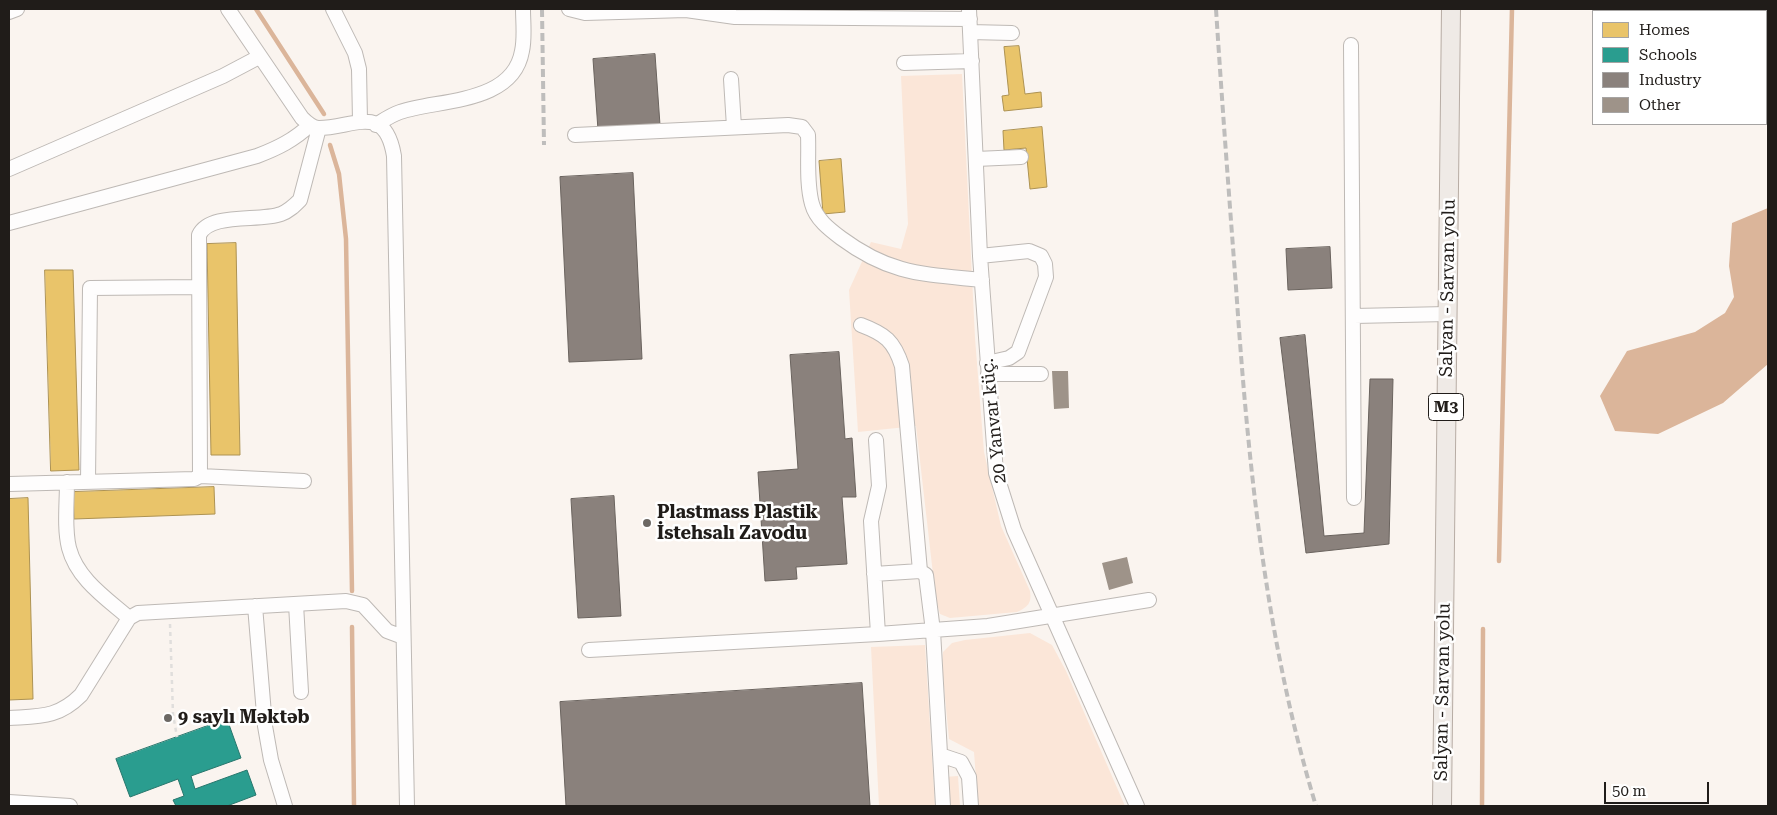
<!DOCTYPE html>
<html>
<head>
<meta charset="utf-8">
<style>
	body { margin:0 }
	#map { position:relative; width:1777px; height:815px; overflow:hidden; background:#faf4ef; font-family:"Roboto Serif",serif }
	canvas { display:block }
	.frame { position:absolute; inset:0; border:10px solid #201c19; pointer-events:none }
	.legend { position:absolute; left:1592px; top:10px; width:175px; height:115px; box-sizing:border-box; background:#fff; border:1px solid #a6a4a3; margin:0; padding:6px 9px; list-style:none; font-size:15px; color:#201c19 }
	.legend li { display:flex; align-items:center; gap:10px; height:25px }
	.legend b { width:25px; border:1px solid #a6a4a3 }
	.scale { position:absolute; left:1604px; top:782px; width:105px; height:22px; box-sizing:border-box; border:2px solid #201c19; border-top:0; padding-left:6px; font-size:15px; line-height:18px; white-space:nowrap; color:#201c19; -webkit-text-stroke:4px #fff; paint-order:stroke }
</style>
</head>
<body>
<div id="map">
<canvas width="1777" height="815"></canvas>
<div class="frame"></div>
<ul class="legend">
<li><b style="height:14px;background:#e9c46a"></b>Homes</li>
<li><b style="height:14px;background:#2a9d8f"></b>Schools</li>
<li><b style="height:14px;background:#8a817c"></b>Industry</li>
<li><b style="height:14px;background:#9e9389"></b>Other</li>
</ul>
<div class="scale">50 m</div>
</div>
<script>
const c = document.querySelector('canvas').getContext('2d');
c.lineJoin = 'round';
function fillPath(path, color) { c.fillStyle = color; c.fill(path, 'evenodd'); }
function trace(path, color, width, dash) { c.strokeStyle = color; c.lineWidth = width; c.lineCap = dash ? 'butt' : 'round'; c.setLineDash(dash || []); c.stroke(path); }
function label(font, color, halo, rows, align = 'center') {
  c.font = font + ' "Roboto Serif",serif'; c.lineWidth = 5; c.setLineDash([]); c.textBaseline = 'middle'; c.strokeStyle = halo; c.fillStyle = color; for (const [text, x, y, turn = 0] of rows) {
    c.save(); c.translate(x, y); c.rotate((+turn || 0) * Math.PI / 180); c.textAlign = isNaN(turn) ? turn : align; if (halo) c.strokeText(text, 0, 0); c.fillText(text, 0, 0); c.restore();
  }
}
fillPath(new Path2D(`
	M962 74 975 338 984 452 1001 526 1030 591C1032 603 1028 607 1017 612L950 618 940 614 936 600 916 426 858 432 849 290 871 242 901 249 908 224 901 76Z
	M1030 633 1052 645 1066 671 1125 806H978L974 752 949 739 942 666 943 652 952 643 965 640Z
	M925 645 935 806H879L871 647Z
	M958 776 960 806H947L944 777Z`), '#fbe6d8');
fillPath(new Path2D(`
	M1768 208V364L1723 403 1658 434 1615 431 1600 396 1627 351 1695 332 1725 313 1734 297 1729 266 1732 223Z`), '#dbb59a');
const homes = new Path2D(`
	M1019 46 1025 94 1041 92 1042 107 1004 111 1002 96 1009 95 1004 47Z
	M1042 127 1047 187 1030 189 1026 148 1004 150 1003 131Z
	M841 159 845 212 823 214 819 161Z
	M236 243 240 455H211L207 244Z
	M45 270H73L79 470 51 471Z
	M214 487 215 514 74 519 73 492Z
	M28 498 33 699 9 700V499Z`);
fillPath(homes, '#e9c46a');
trace(homes, '#ad9252', 1);
const schools = new Path2D(`
	M227 719 241 758 191 776 195 789 247 770 256 795 227 806H176L173 800 184 796 178 779 130 797 116 759Z`);
fillPath(schools, '#2a9d8f');
trace(schools, '#27766c', 1);
const industry = new Path2D(`
	M655 54 660 125 598 130 593 59Z
	M633 173 642 359 569 362 560 177Z
	M1330 247 1332 288 1288 290 1286 249Z
	M1305 335 1324 536 1364 533 1370 379H1393L1389 544 1306 553 1280 338Z
	M839 352 845 439 852 438 856 497H842L847 564 796 567 797 579 765 581 758 472 798 469 790 355Z
	M614 496 621 616 578 618 571 499Z
	M862 683 870 806H566L560 702Z`);
fillPath(industry, '#8a817c');
trace(industry, '#6a635e', 1);
trace(new Path2D(`
	M256 9 324 114
	M330 145 339 174 346 239 352 591
	M1499 561 1512 9
	M352 627 354 806
	M1482 806 1483 629`), '#dbb59a', 4.5);
fillPath(new Path2D(`
	M1052 371H1068L1069 408 1054 409Z
	M1127 557 1133 583 1109 590 1102 563Z`), '#9e9389');
const minor = new Path2D(`
	M228 9 302 118C307 123 313 128 319 128 353 128 385 102 394 156L407 806
	M333 9 355 53 359 69 360 121
	M569 9 585 13 686 10 735 17 970 19
	M969 9 980 256 996 473 1014 530 1137 806
	M9 12 17 9
	M970 32 1012 33
	M1351 45 1354 498
	M904 63 972 61
	M731 79 734 127
	M376 125C384 120 391 115 400 112 439 99 513 104 522 51 525 38 523 22 523 9
	M575 135 788 125 802 127 808 135C809 156 806 183 812 204 816 219 829 229 841 238 891 275 923 274 982 280
	M976 159 1021 157
	M9 169 223 76 259 57
	M9 223 257 156C278 148 294 140 310 125
	M980 256 1029 251 1041 256 1045 264 1046 277 1018 352 1009 358 987 363
	M1354 316 1447 314
	M861 325C885 334 894 341 902 366L920 571
	M988 374H1041
	M876 440 879 486 871 521 878 634 988 626 1149 600
	M200 476 304 481
	M67 482C67 503 64 528 69 548 77 579 106 598 129 618
	M88 482 90 288 199 287
	M9 484 194 479 200 476 199 235C210 212 259 222 281 214 289 211 294 206 300 200L319 128
	M874 574 920 571 926 575 933 631 943 806
	M296 604 301 692
	M255 606 265 726 271 760 285 806
	M589 650 878 634
	M9 718C40 716 58 718 81 695L129 618 138 613 346 601 363 605 387 631 403 637
	M940 755 961 762 969 777 971 806
	M9 802 70 806`);
const major = new Path2D(`
	M1442 806 1451 9`);
trace(minor, '#beb9b5', 16);
trace(major, '#b7aca4', 20);
trace(new Path2D(`
	M170 624 173 714 177 737`), '#e0dedc', 2.5, [4, 4]);
trace(minor, '#fefdfd', 14);
trace(major, '#efeae6', 18);
trace(new Path2D(`
	M542 9 544 145
	M1216 9C1222 102 1229 195 1236 287 1248 462 1265 638 1316 806`), '#bebdbc', 4, [8, 4]);
for (const [x, y, r, color] of [
	[647,523,5,"#6c6864"],
	[168,718,5,"#6c6864"]
]) { const dot = new Path2D(); dot.arc(x, y, r, 0, 2 * Math.PI); c.fillStyle = color; c.fill(dot); trace(dot, '#fff', 2); }
for (const [x, y, w] of [
	[1446,407,35]
]) { const box = new Path2D(); box.roundRect(x - w / 2, y - 13.5, w, 27, 4); c.fillStyle = '#fff'; c.fill(box); trace(box, '#201c19', 1); }
label('bold 16px', '#201c19', null, [
	["M3",1446,407]
]);
label('18px', '#201c19', '#fff', [
	["Salyan - Sarvan yolu",1448,288,-89],
	["20 Yanvar küç.",994,421,-96],
	["Salyan - Sarvan yolu",1443,692,-89]
]);
label('bold 18px', '#201c19', '#fff', [
	["Plastmass Plastik",657,513],
	["İstehsalı Zavodu",657,534],
	["9 saylı Məktəb",178,718]
], 'left');
</script>
</body>
</html>
